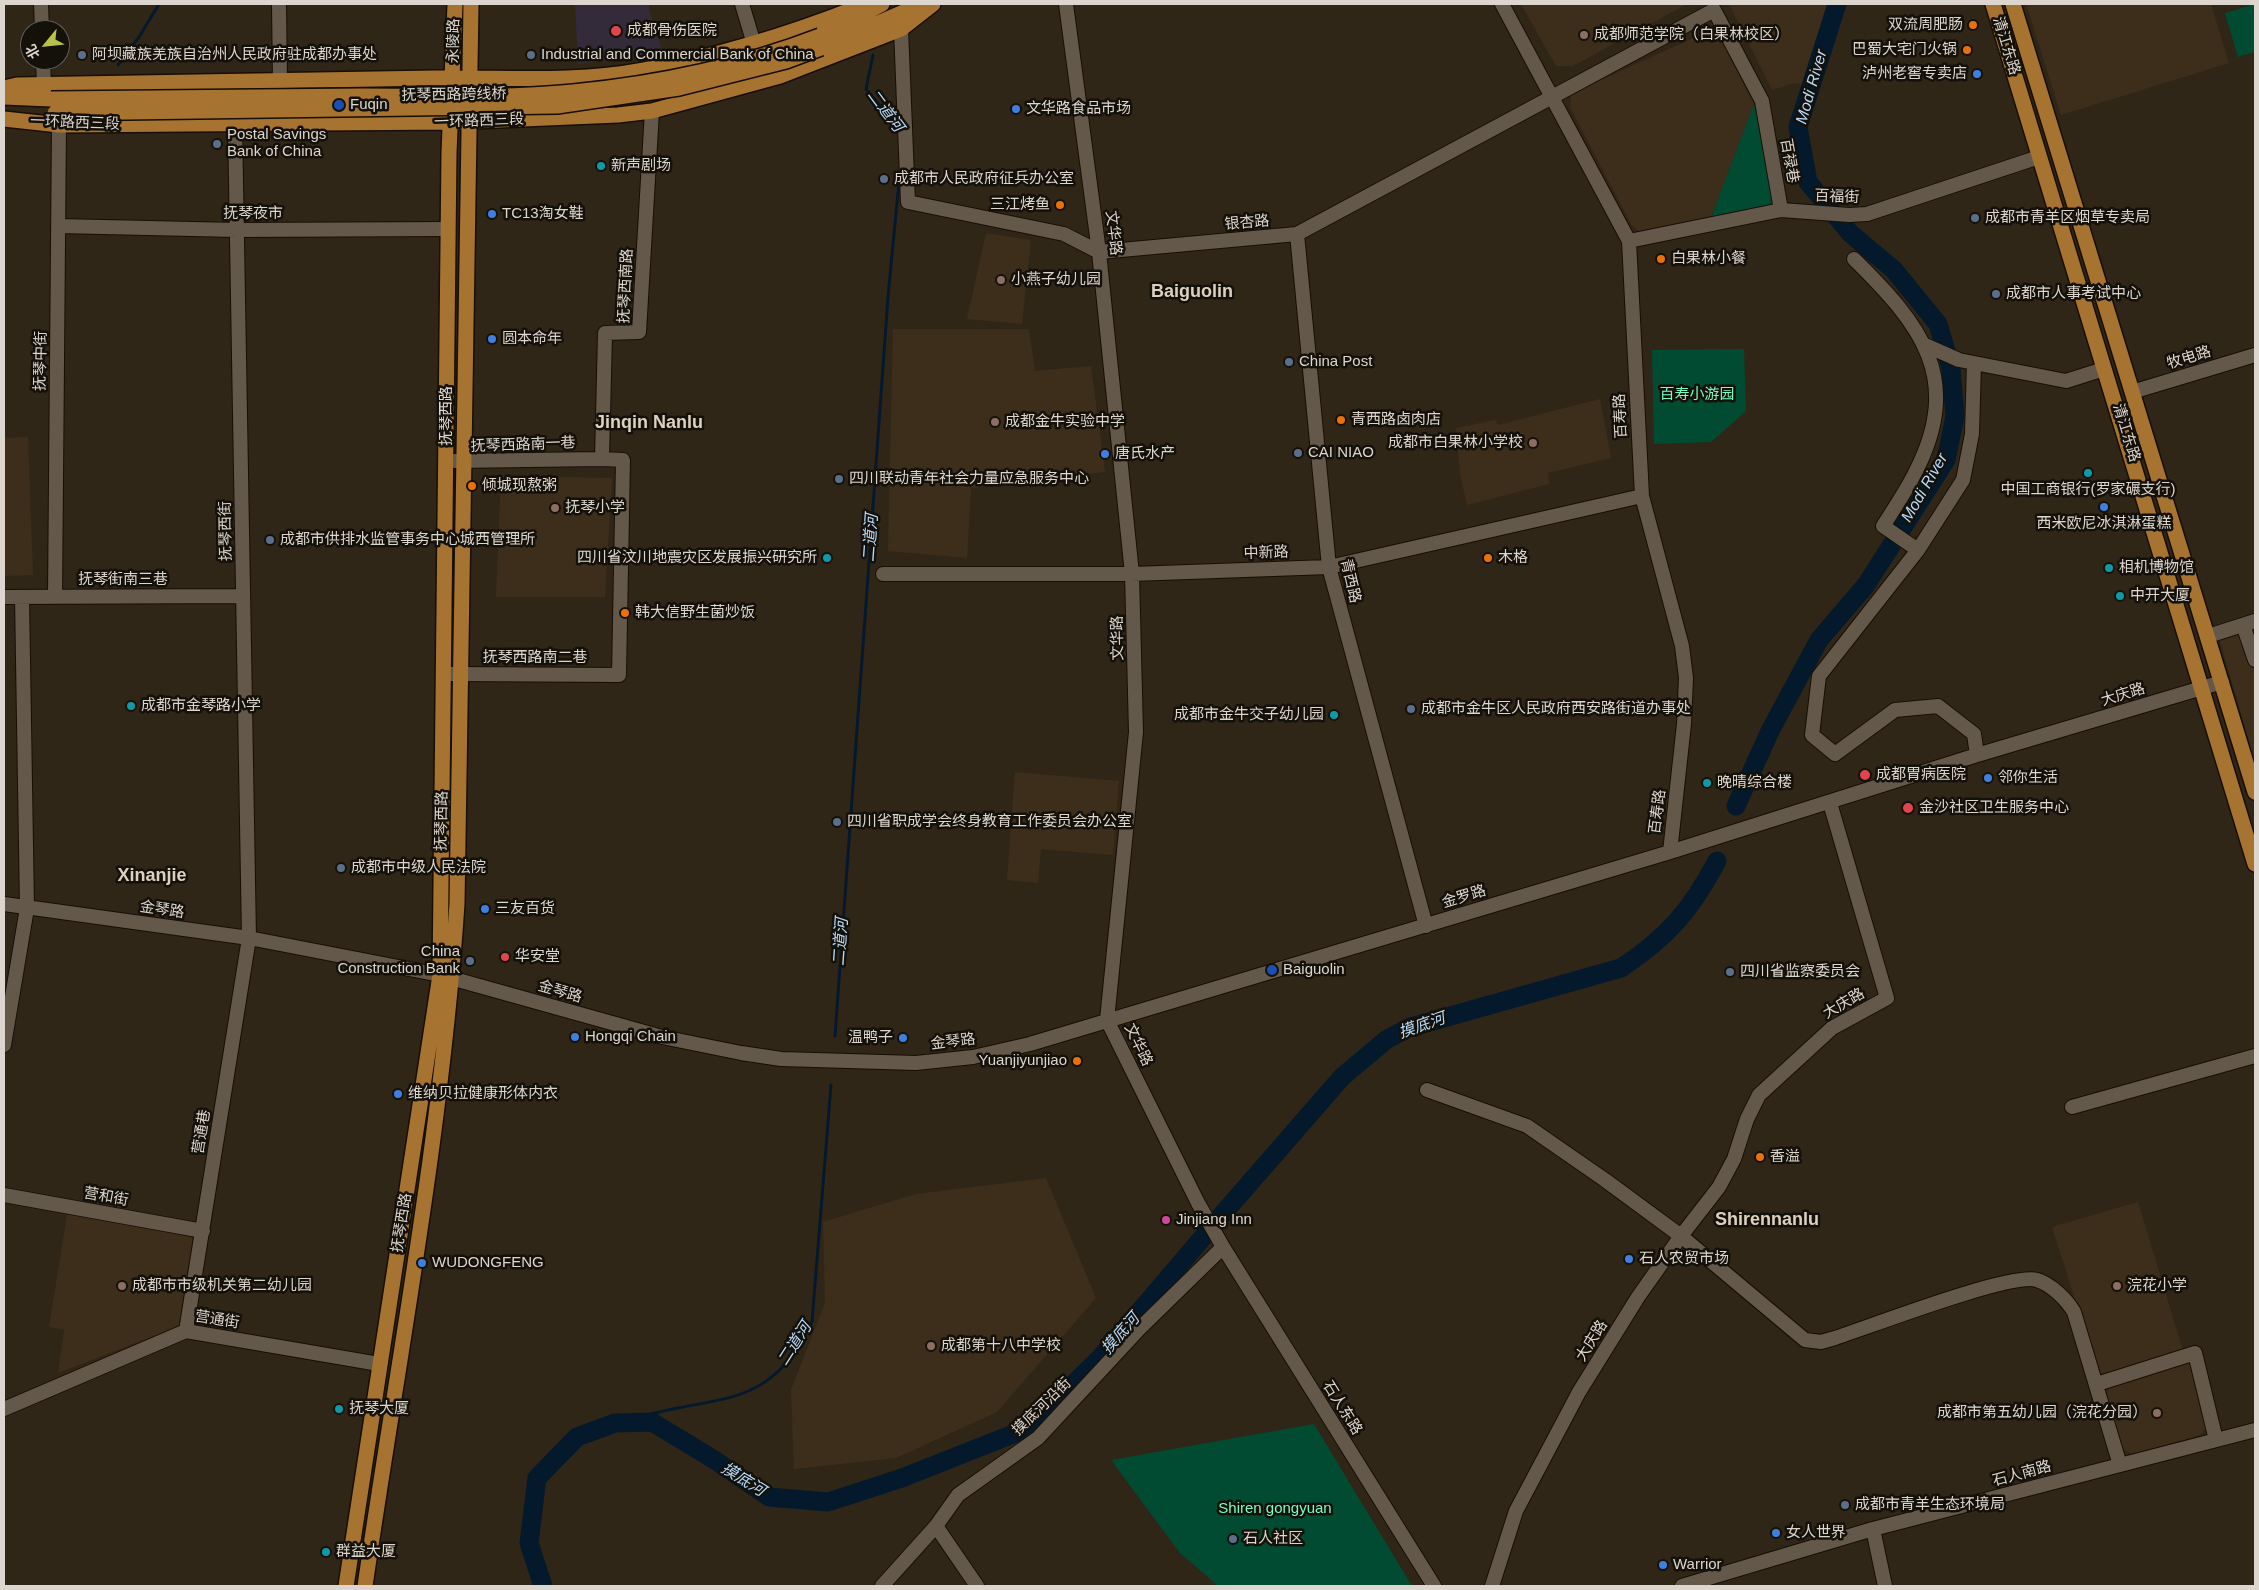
<!DOCTYPE html>
<html>
<head>
<meta charset="utf-8">
<style>
	body { margin:0 }
	#map { position:relative; width:2259px; height:1590px; overflow:hidden; background:#302618; font-family:Arial,"Noto Sans SC",sans-serif }
	canvas { display:block }
	.frame { position:absolute; inset:0; border:5px solid #ddd6ce; pointer-events:none }
	.north { position:absolute; left:20px; top:20px; width:50px; height:50px; box-sizing:border-box; background:#14100a; border:1px solid #645f58; border-radius:50%; rotate:242deg; font-size:14px; font-weight:700; line-height:20px; text-align:center; color:#ddd6ce }
	.north::after { content:''; display:block; margin:auto; width:18px; height:22px; background:#b7c148; clip-path:polygon(50% 0,100% 100%,50% 72%,0 100%) }
</style>
</head>
<body>
<div id="map">
<canvas width="2259" height="1590"></canvas>
<div class="frame"></div>
<div class="north">北</div>
</div>
<script>
const c = document.querySelector('canvas').getContext('2d');
c.lineJoin = 'round';
function fillPath(path, color) { c.fillStyle = color; c.fill(path, 'evenodd'); }
function trace(path, color, width, dash) { c.strokeStyle = color; c.lineWidth = width; c.lineCap = dash ? 'butt' : 'round'; c.setLineDash(dash || []); c.stroke(path); }
function label(font, color, halo, rows, align = 'center') {
  c.font = font + ' Arial,"Noto Sans SC",sans-serif'; c.lineWidth = 5; c.setLineDash([]); c.textBaseline = 'middle'; c.strokeStyle = halo; c.fillStyle = color; for (const [text, x, y, turn = 0] of rows) {
    c.save(); c.translate(x, y); c.rotate((+turn || 0) * Math.PI / 180); c.textAlign = isNaN(turn) ? turn : align; if (halo) c.strokeText(text, 0, 0); c.fillText(text, 0, 0); c.restore();
  }
}
fillPath(new Path2D(`
	M1521 4H1687L1573 66H1556Z
	M1729 4H1831L1805 84 1794 83 1772 90Z
	M2026 4H2211L2229 63 2061 115Z
	M1708 31 1719 35 1754 104 1710 220 1641 233 1631 224 1570 107 1571 94Z
	M986 233 1031 240 1022 324 967 319Z
	M893 329H1029L1035 371 1091 366 1105 472 971 488 967 558 888 551Z
	M1600 399 1611 458 1548 473 1549 484 1467 505 1460 474 1456 428 1495 420 1498 425Z
	M28 437 33 575 4 576V438Z
	M501 476 612 478 605 597H496Z
	M2255 631V763L2220 641Z
	M1015 772 1119 781 1113 855 1041 849 1038 883 1007 880Z
	M1046 1178 1096 1298 997 1412 896 1458 794 1469 791 1390 825 1303 823 1222 916 1194Z
	M2138 1202 2183 1351 2104 1376 2097 1369 2052 1227Z
	M68 1209 191 1237 195 1248 182 1323 169 1330 58 1373 64 1330 49 1327Z
	M2191 1361 2208 1426 2200 1435 2132 1454 2122 1448 2105 1399 2109 1386Z`), '#3d2e1b');
fillPath(new Path2D(`
	M575 4H649V10L663 53 578 64Z`), '#342b3a');
fillPath(new Path2D(`
	M2255 4V52L2238 57 2225 13Z
	M1754 104 1774 197 1770 205 1710 220Z
	M1744 349 1746 411 1711 442 1654 444 1652 350Z
	M1314 1424 1412 1586H1218L1180 1553 1111 1460Z`), '#004b31');
trace(new Path2D(`
	M873 55 866 89 901 131
	M118 65 139 37 159 4
	M835 1036 888 297 900 171
	M615 1423C636 1418 657 1412 678 1408 711 1401 747 1399 774 1375 790 1362 801 1340 812 1322L831 1085`), '#041a2c', 3);
trace(new Path2D(`
	M1736 806 1770 731 1819 640 1866 585 1946 460 1955 416 1951 368 1938 324 1894 270 1850 233 1808 182 1798 127 1837 4
	M543 1586 529 1543 537 1478 577 1437 615 1423 652 1422 713 1459 769 1497 828 1502 902 1478 1013 1434 1037 1420 1101 1357 1221 1216 1342 1077 1386 1040 1408 1028 1621 968C1668 937 1691 910 1717 861`), '#041a2c', 19);
const minor = new Path2D(`
	M41 4 42 30
	M279 4 280 82
	M742 4 754 44
	M1066 4 1099 252 1132 574 1136 732 1107 1020 1198 1203 1223 1247 1434 1586
	M1502 4 1629 241 1642 496 1682 646 1686 678 1684 724 1670 852
	M901 29 908 202 1064 234 1099 252 1297 234 1714 10 1762 101 1781 210
	M43 60 44 85
	M58 226 237 230 448 229
	M1297 234 1329 567 1426 926
	M1629 241 1781 210 1849 215 1867 214 2039 157
	M1854 259C1921 325 1964 378 1915 473 1906 491 1894 509 1883 526L1918 550
	M1925 345 1959 360 2066 381 2104 369
	M1974 363 1972 434 1963 480 1918 550 1819 676 1812 735 1835 754 1895 710 1938 706 1974 734 1977 755
	M2132 392 2255 355
	M602 459 605 333 639 332 652 111
	M883 574H1132L1329 567 1642 496
	M4 597 243 596
	M55 597 59 125
	M2243 625 2255 660
	M2208 636 2255 621
	M451 674 619 675 623 460 602 459 455 461
	M4 904 249 938 440 975 662 1037 741 1053 781 1059 916 1063 973 1057 1030 1044 1670 852 1977 755 2222 682
	M4 1045 27 908 22 597
	M1427 1090 1527 1126 1605 1180 1681 1236 1805 1340 1821 1342 1835 1338C1869 1327 2011 1272 2037 1280 2051 1284 2067 1300 2074 1312L2120 1465
	M2072 1107 2255 1056
	M4 1195 203 1231
	M186 1331 249 938 235 123
	M2097 1384 2195 1353 2216 1440
	M4 1409 186 1331 379 1364
	M936 1526 977 1586
	M1873 1529 1885 1586
	M882 1586 936 1526 958 1495 1038 1438 1139 1329 1223 1247
	M1492 1586 1516 1511 1579 1392 1638 1297 1681 1236 1719 1187 1734 1159 1747 1119 1759 1095 1832 1028 1887 998 1830 803
	M1682 1586 1873 1529 2255 1430`);
const major = new Path2D(`
	M1993 4 2255 864
	M2013 4 2255 792
	M820 36 882 4
	M821 48 922 4
	M4 88 17 85C157 82 296 81 436 78 505 77 574 83 643 70 719 56 794 33 866 4
	M4 97 51 99
	M4 119 59 125 451 122 618 115 652 111 780 76 901 29 933 4
	M346 1586 440 975 449 153 455 4
	M365 1586C398 1359 442 1133 457 904L471 4`);
trace(minor, '#180e04', 16);
trace(major, '#180e04', 18);
trace(minor, '#64584a', 14);
trace(major, '#a77331', 15);
const majorBridge = new Path2D(`
	M51 99C155 98 259 97 363 96 432 96 504 99 573 92 656 84 742 66 820 36
	M55 113 557 106 679 88 786 61 821 48`);
trace(majorBridge, '#180e04', 18, []);
trace(majorBridge, '#a77331', 15);
for (const [x, y, r, color] of [
	[1973,25,5,"#e8710a"],
	[616,31,6,"#e0444e"],
	[1584,35,5,"#8d6e63"],
	[1967,50,5,"#e8710a"],
	[82,55,5,"#5c6f8a"],
	[531,55,5,"#5c6f8a"],
	[1977,74,5,"#3f7fe0"],
	[339,105,6,"#1a4fb4"],
	[1016,109,5,"#3f7fe0"],
	[217,144,5,"#5c6f8a"],
	[601,166,5,"#0f9aa8"],
	[884,179,5,"#5c6f8a"],
	[1060,205,5,"#e8710a"],
	[492,214,5,"#3f7fe0"],
	[1975,218,5,"#5c6f8a"],
	[1661,259,5,"#e8710a"],
	[1001,280,5,"#8d6e63"],
	[1996,294,5,"#5c6f8a"],
	[492,339,5,"#3f7fe0"],
	[1289,362,5,"#5c6f8a"],
	[1341,420,5,"#e8710a"],
	[995,422,5,"#8d6e63"],
	[1533,443,5,"#8d6e63"],
	[1298,453,5,"#5c6f8a"],
	[1105,454,5,"#3f7fe0"],
	[2088,473,5,"#0f9aa8"],
	[839,479,5,"#5c6f8a"],
	[472,486,5,"#e8710a"],
	[2104,507,5,"#3f7fe0"],
	[555,508,5,"#8d6e63"],
	[270,540,5,"#5c6f8a"],
	[827,558,5,"#0f9aa8"],
	[1488,558,5,"#e8710a"],
	[2109,568,5,"#0f9aa8"],
	[2120,596,5,"#0f9aa8"],
	[625,613,5,"#e8710a"],
	[131,706,5,"#0f9aa8"],
	[1411,709,5,"#5c6f8a"],
	[1334,715,5,"#0f9aa8"],
	[1865,775,6,"#e0444e"],
	[1988,778,5,"#3f7fe0"],
	[1707,783,5,"#0f9aa8"],
	[1908,808,6,"#e0444e"],
	[837,822,5,"#5c6f8a"],
	[341,868,5,"#5c6f8a"],
	[485,909,5,"#3f7fe0"],
	[505,957,5,"#e0444e"],
	[470,961,5,"#5c6f8a"],
	[1272,970,6,"#1a4fb4"],
	[1730,972,5,"#5c6f8a"],
	[575,1037,5,"#3f7fe0"],
	[903,1038,5,"#3f7fe0"],
	[1077,1061,5,"#e8710a"],
	[398,1094,5,"#3f7fe0"],
	[1760,1157,5,"#e8710a"],
	[1166,1220,5,"#d1479c"],
	[1629,1259,5,"#3f7fe0"],
	[422,1263,5,"#3f7fe0"],
	[122,1286,5,"#8d6e63"],
	[2117,1286,5,"#8d6e63"],
	[931,1346,5,"#8d6e63"],
	[339,1409,5,"#0f9aa8"],
	[2157,1413,5,"#8d6e63"],
	[1845,1505,5,"#5c6f8a"],
	[1776,1533,5,"#3f7fe0"],
	[1233,1539,5,"#5c6f8a"],
	[326,1552,5,"#0f9aa8"],
	[1663,1565,5,"#3f7fe0"]
]) { const dot = new Path2D(); dot.arc(x, y, r, 0, 2 * Math.PI); c.fillStyle = color; c.fill(dot); trace(dot, '#14100a', 2); }
label('15px', '#ddd6ce', '#14100a', [
	["双流周肥肠",1963,25,"right"],
	["成都骨伤医院",627,31],
	["成都师范学院（白果林校区）",1594,35],
	["巴蜀大宅门火锅",1957,50,"right"],
	["阿坝藏族羌族自治州人民政府驻成都办事处",92,55],
	["Industrial and Commercial Bank of China",541,55],
	["泸州老窖专卖店",1967,74,"right"],
	["Fuqin",350,105],
	["文华路食品市场",1026,109],
	["Postal Savings",227,135],
	["Bank of China",227,152],
	["新声剧场",611,166],
	["成都市人民政府征兵办公室",894,179],
	["三江烤鱼",1050,205,"right"],
	["TC13淘女鞋",502,214],
	["成都市青羊区烟草专卖局",1985,218],
	["白果林小餐",1671,259],
	["小燕子幼儿园",1011,280],
	["成都市人事考试中心",2006,294],
	["圆本命年",502,339],
	["China Post",1299,362],
	["青西路卤肉店",1351,420],
	["成都金牛实验中学",1005,422],
	["成都市白果林小学校",1523,443,"right"],
	["CAI NIAO",1308,453],
	["唐氏水产",1115,454],
	["四川联动青年社会力量应急服务中心",849,479],
	["倾城现熬粥",482,486],
	["中国工商银行(罗家碾支行)",2088,490,"center"],
	["抚琴小学",565,508],
	["西米欧尼冰淇淋蛋糕",2104,524,"center"],
	["成都市供排水监管事务中心城西管理所",280,540],
	["四川省汶川地震灾区发展振兴研究所",817,558,"right"],
	["木格",1498,558],
	["相机博物馆",2119,568],
	["中开大厦",2130,596],
	["韩大信野生菌炒饭",635,613],
	["成都市金琴路小学",141,706],
	["成都市金牛区人民政府西安路街道办事处",1421,709],
	["成都市金牛交子幼儿园",1324,715,"right"],
	["成都胃病医院",1876,775],
	["邻你生活",1998,778],
	["晚晴综合楼",1717,783],
	["金沙社区卫生服务中心",1919,808],
	["四川省职成学会终身教育工作委员会办公室",847,822],
	["成都市中级人民法院",351,868],
	["三友百货",495,909],
	["China",460,952,"right"],
	["Construction Bank",460,969,"right"],
	["华安堂",515,957],
	["Baiguolin",1283,970],
	["四川省监察委员会",1740,972],
	["Hongqi Chain",585,1037],
	["温鸭子",893,1038,"right"],
	["Yuanjiyunjiao",1067,1061,"right"],
	["维纳贝拉健康形体内衣",408,1094],
	["香溢",1770,1157],
	["Jinjiang Inn",1176,1220],
	["石人农贸市场",1639,1259],
	["WUDONGFENG",432,1263],
	["成都市市级机关第二幼儿园",132,1286],
	["浣花小学",2127,1286],
	["成都第十八中学校",941,1346],
	["抚琴大厦",349,1409],
	["成都市第五幼儿园（浣花分园）",2147,1413,"right"],
	["成都市青羊生态环境局",1855,1505],
	["女人世界",1786,1533],
	["石人社区",1243,1539],
	["群益大厦",336,1552],
	["Warrior",1673,1565]
], 'left');
label('15px', '#ddd6ce', '#14100a', [
	["永陵路",454,41,-89],
	["清江东路",2006,46,73],
	["抚琴西路跨线桥",454,95,-1],
	["一环路西三段",479,121,-2],
	["一环路西三段",75,123,2],
	["百禄巷",1789,161,80],
	["百福街",1837,197,2],
	["抚琴夜市",253,214],
	["银杏路",1247,223,-5],
	["文华路",1113,233,83],
	["抚琴西南路",626,286,-87],
	["牧电路",2189,358,-17],
	["抚琴中街",41,361,-89],
	["抚琴西路",447,416,-90],
	["百寿路",1621,416,-93],
	["清江东路",2126,433,73],
	["抚琴西路南一巷",523,445,-2],
	["抚琴西街",226,531,-91],
	["中新路",1266,553,-2],
	["抚琴街南三巷",123,580],
	["青西路",1350,581,77],
	["文华路",1118,638,-91],
	["抚琴西路南二巷",535,658],
	["大庆路",2123,695,-17],
	["百寿路",1658,812,-83],
	["抚琴西路",442,821,-89],
	["金罗路",1464,897,-17],
	["金琴路",162,910,8],
	["金琴路",560,992,16],
	["大庆路",1844,1004,-30],
	["金琴路",953,1042,-7],
	["文华路",1138,1045,64],
	["营通巷",202,1132,-81],
	["营和街",106,1197,10],
	["抚琴西路",402,1223,-81],
	["营通街",217,1320,9],
	["大庆路",1592,1341,-58],
	["摸底河沿街",1042,1407,-44],
	["石人东路",1342,1408,58],
	["石人南路",2022,1474,-15]
]);
label('15px', '#78fdc2', '#14100a', [
	["百寿小游园",1697,395],
	["Shiren gongyuan",1275,1509]
]);
label('italic 16px', '#b7daf9', '#14100a', [
	["Modi River",1812,87,-74],
	["二道河",885,111,53],
	["Modi River",1925,488,-60],
	["二道河",871,538,-86],
	["二道河",841,942,-86],
	["摸底河",1422,1026,-19],
	["摸底河",1121,1334,-49],
	["二道河",795,1344,-57],
	["摸底河",743,1480,32]
]);
label('bold 18px', '#ded0bf', '#14100a', [
	["Baiguolin",1192,292],
	["Jinqin Nanlu",649,423],
	["Xinanjie",152,876],
	["Shirennanlu",1767,1220]
]);
</script>
</body>
</html>
